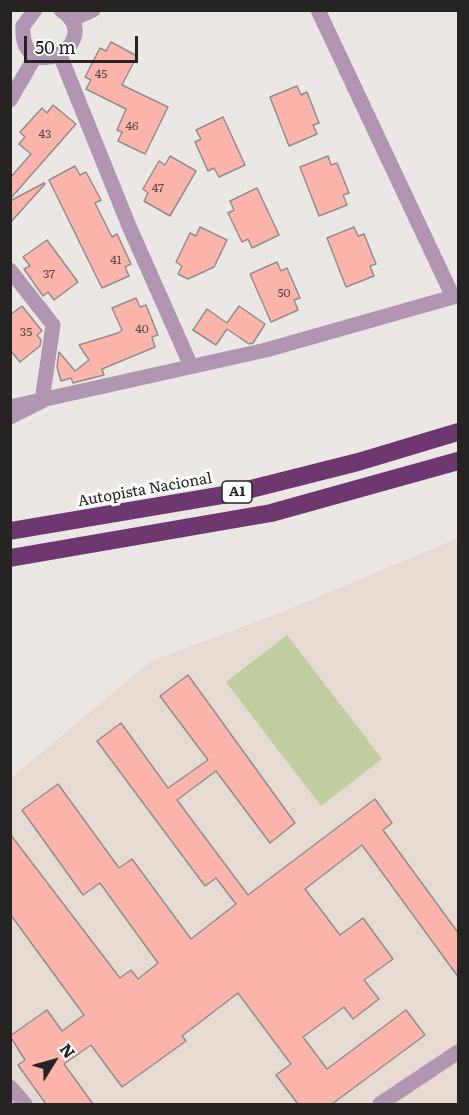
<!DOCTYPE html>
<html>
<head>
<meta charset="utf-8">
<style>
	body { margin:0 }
	#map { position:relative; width:469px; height:1115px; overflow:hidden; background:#ebe7e4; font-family:Literata,serif }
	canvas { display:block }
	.frame { position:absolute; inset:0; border:12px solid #262423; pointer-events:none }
	.north { position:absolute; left:24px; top:1031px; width:60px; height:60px; -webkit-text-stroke:4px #fff; paint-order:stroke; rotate:53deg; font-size:16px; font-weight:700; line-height:24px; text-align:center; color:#262423 }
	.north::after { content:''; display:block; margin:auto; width:21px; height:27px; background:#262423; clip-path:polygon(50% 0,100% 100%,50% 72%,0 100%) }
	.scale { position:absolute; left:24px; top:36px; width:114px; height:27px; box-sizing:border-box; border:3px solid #262423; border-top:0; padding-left:8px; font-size:18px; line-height:21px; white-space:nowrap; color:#262423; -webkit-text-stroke:4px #fff; paint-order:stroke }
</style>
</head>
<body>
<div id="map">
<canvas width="469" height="1115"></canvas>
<div class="frame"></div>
<div class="north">N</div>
<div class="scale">50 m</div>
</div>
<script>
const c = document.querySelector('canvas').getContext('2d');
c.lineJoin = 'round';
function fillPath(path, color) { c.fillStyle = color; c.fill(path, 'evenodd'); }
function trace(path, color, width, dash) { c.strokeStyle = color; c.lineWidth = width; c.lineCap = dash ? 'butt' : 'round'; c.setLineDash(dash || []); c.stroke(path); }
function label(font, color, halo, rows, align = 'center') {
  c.font = font + ' Literata,serif'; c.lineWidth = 6; c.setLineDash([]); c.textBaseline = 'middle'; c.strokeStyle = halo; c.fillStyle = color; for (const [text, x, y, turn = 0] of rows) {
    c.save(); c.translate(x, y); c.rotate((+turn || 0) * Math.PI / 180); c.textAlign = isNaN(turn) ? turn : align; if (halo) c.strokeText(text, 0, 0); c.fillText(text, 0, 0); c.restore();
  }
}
fillPath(new Path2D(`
	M458 538V1104H11V778L151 661 285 611Z`), '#e5dbd3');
fillPath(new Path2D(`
	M287 635 382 759 321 806 226 682Z`), '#c0ce9f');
const building = new Path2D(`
	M111 42 137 56 122 85 168 107 145 154 118 141 122 132 117 130 126 109 86 89 91 80 85 77 100 48 106 51Z
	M297 86 301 95 307 92 319 123 313 125 317 134 289 146 270 97Z
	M53 105 76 124 10 199V178L31 154 19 144 25 137 20 132 42 108 47 113Z
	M223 117 245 165 219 177 214 168 208 171 195 142 201 139 196 130Z
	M170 156 196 171 170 216 144 201 148 193 143 189 159 161 165 165Z
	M328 156 331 165 337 163 349 193 343 195 347 205 319 216 300 167Z
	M75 166 80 175 86 172 101 200 95 203 112 237 117 234 131 264 125 267 129 276 102 288 49 180Z
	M44 183 45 184 10 223V201Z
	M257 188 279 235 252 248 248 239 242 242 228 213 234 210 230 201Z
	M200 227 227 240 214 267 188 279 178 274 182 266 176 262 190 233 196 236Z
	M354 227 358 236 364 234 376 264 370 266 374 276 346 287 327 238Z
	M47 240 78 282 54 300 48 292 43 296 24 269 30 266 23 257Z
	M277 262 281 271 287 268 300 298 294 300 298 310 271 322 250 274Z
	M136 298 140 307 146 305 158 335 152 337 155 347 102 369 104 375 73 383 71 378 61 381 57 367 59 352 75 371 89 360 79 345 118 333 122 330 112 308Z
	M22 306 42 331 37 335 41 340 40 346 20 362 10 350V315Z
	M239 306 265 324 253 343 249 344 227 329 216 345 193 330 207 309 227 323Z
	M188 675 295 823 270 843 216 771 177 800 248 895 375 799 392 823 383 830 459 934V978L362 845 305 889 340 935 363 918 393 959 364 980 379 999 353 1019 344 1007 303 1037 327 1069 406 1010 425 1035 332 1104H298L276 1075 291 1064 238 993 182 1036 186 1041 122 1087 91 1045 64 1064 93 1104H46L18 1065 25 1060 10 1036 47 1010 62 1031 84 1015 10 914V834L120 978 131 970 138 979 158 963 100 883 83 895 22 810 58 784 119 868 132 859 191 939 236 904 216 878 205 886 97 741 121 723 168 788 208 760 160 696Z`);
fillPath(building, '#fdb5ab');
trace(building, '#918d8c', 1.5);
trace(new Path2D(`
	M35 10 23 26C19 90 109 42 61 10
	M71 20 93 10
	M60 55 129 226 191 366
	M10 100 36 55
	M10 270 53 325 42 401 10 417
	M10 407 266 350 453 297 318 10
	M10 1087 25 1104
	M380 1104 458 1052`), '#b096b1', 15);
trace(new Path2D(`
	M10 531 235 493 358 462 458 432
	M10 558 271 513 458 461`), '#6c386f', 18);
label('12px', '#5c4845', null, [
	["45",101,74],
	["46",132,126],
	["43",45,134],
	["47",158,188],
	["41",116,260],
	["37",49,274],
	["50",284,293],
	["40",142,329],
	["35",26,332]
]);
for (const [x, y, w] of [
	[237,492,30]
]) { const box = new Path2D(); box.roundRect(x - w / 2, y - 11, w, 22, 4.5); c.fillStyle = '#fff'; c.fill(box); trace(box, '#262423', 1.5); }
label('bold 14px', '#262423', null, [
	["A1",237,492]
]);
label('15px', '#262423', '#fff', [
	["Autopista Nacional",145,490,-10]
]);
</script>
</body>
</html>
